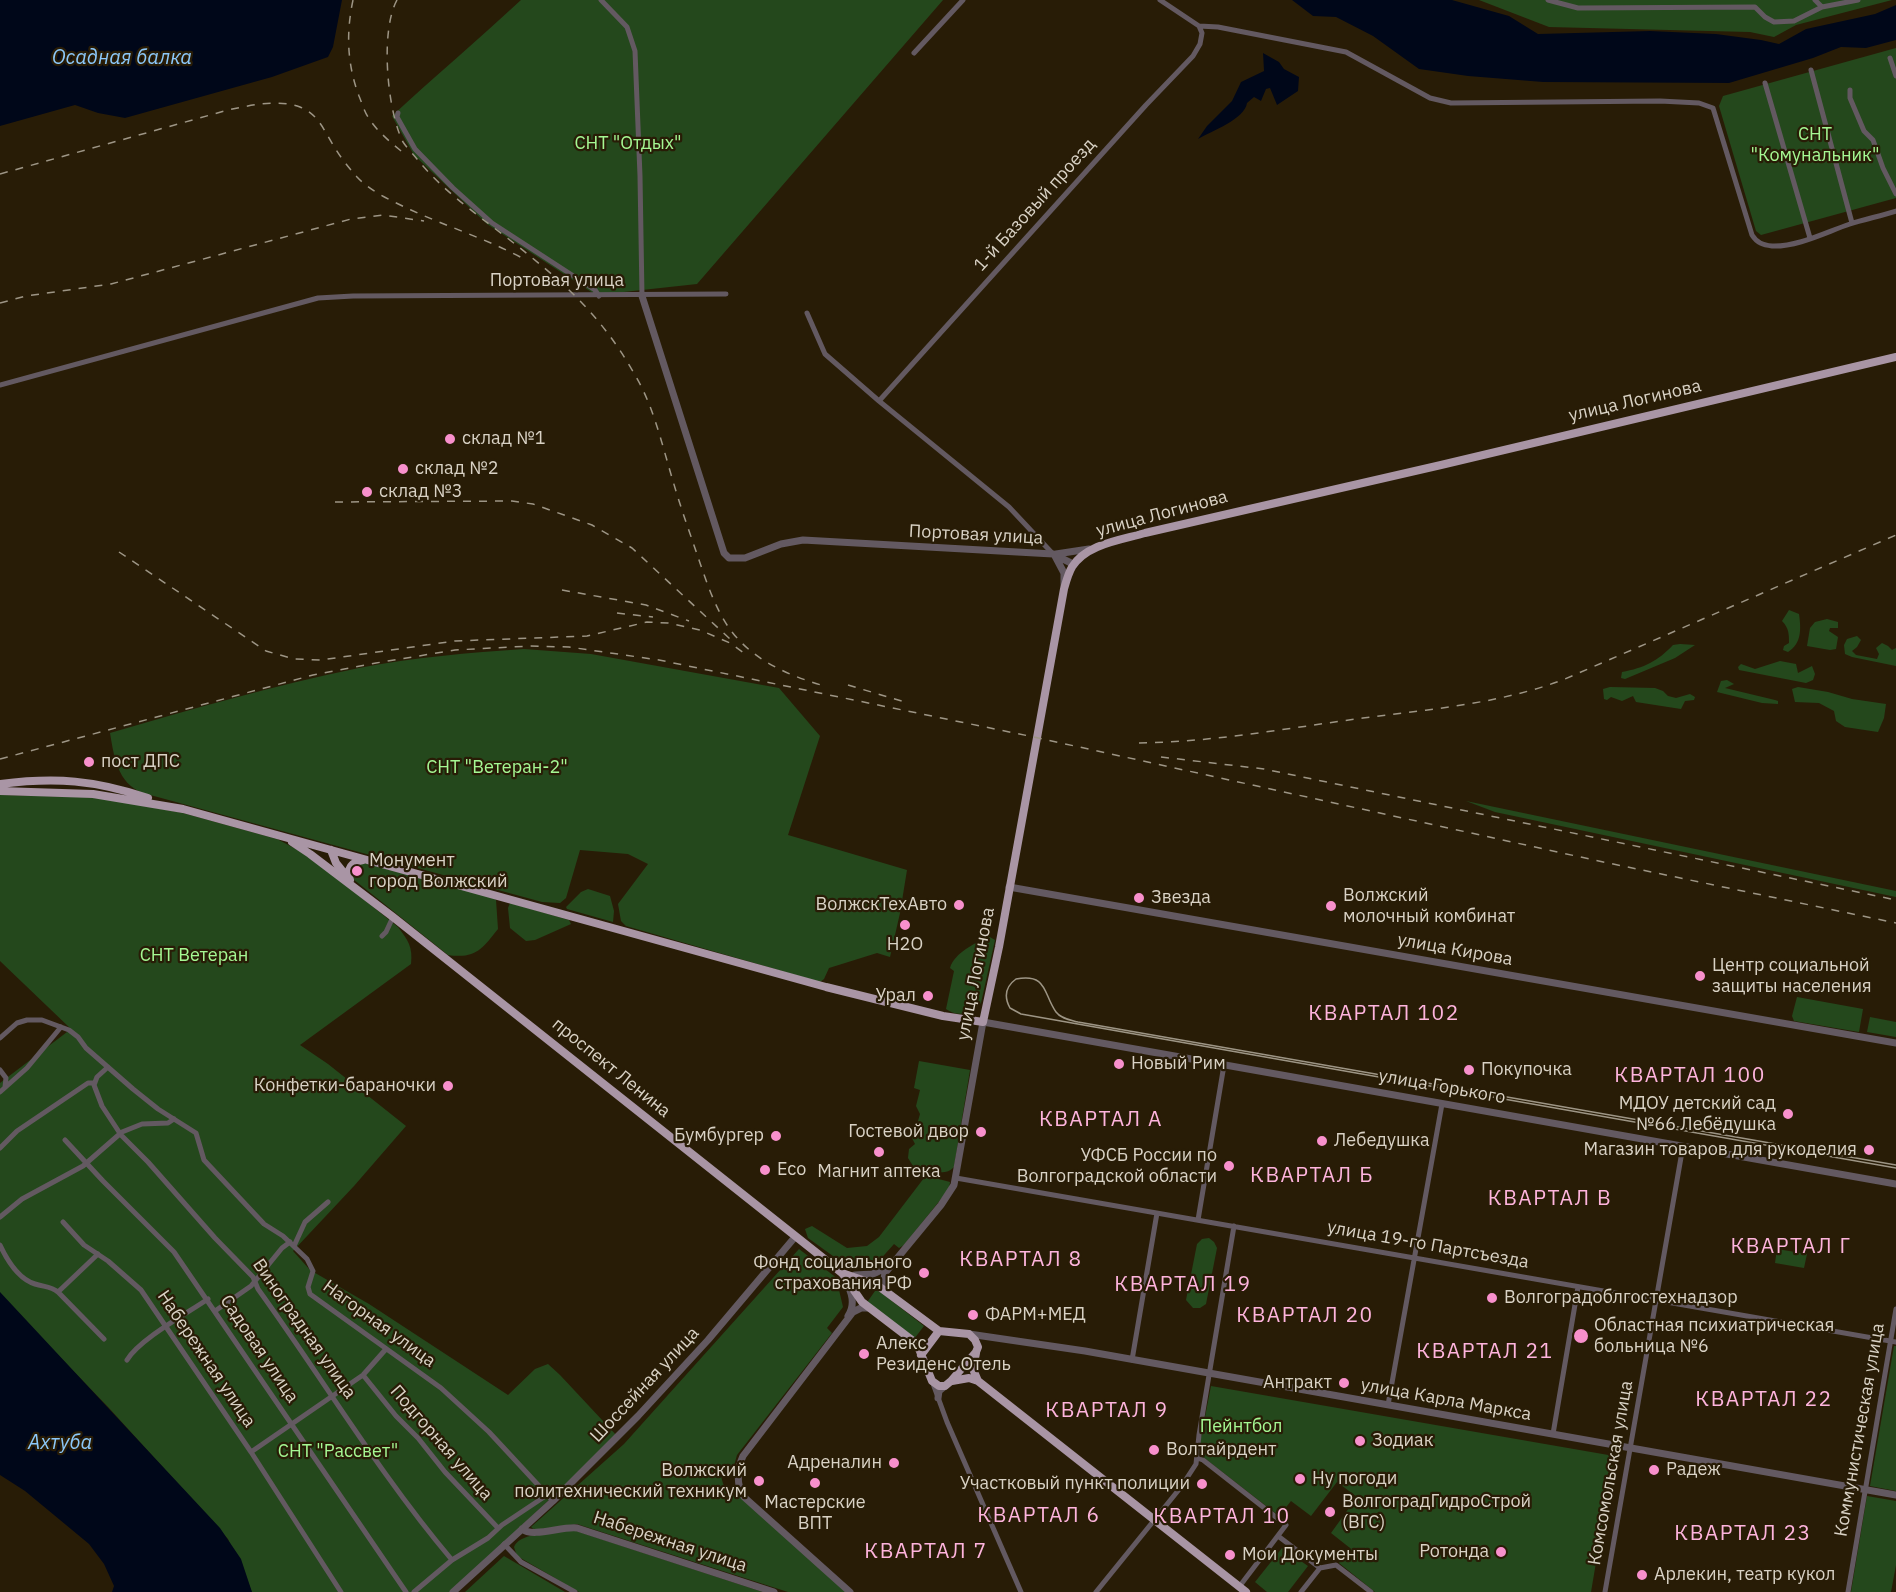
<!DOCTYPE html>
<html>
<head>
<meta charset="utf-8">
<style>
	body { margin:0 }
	canvas { display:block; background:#281c06 }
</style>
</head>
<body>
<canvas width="1896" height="1592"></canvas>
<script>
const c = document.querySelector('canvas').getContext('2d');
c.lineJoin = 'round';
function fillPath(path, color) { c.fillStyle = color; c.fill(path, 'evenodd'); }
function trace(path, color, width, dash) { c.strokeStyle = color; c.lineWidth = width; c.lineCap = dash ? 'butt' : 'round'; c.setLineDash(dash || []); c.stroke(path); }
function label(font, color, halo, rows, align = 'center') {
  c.font = font + ' "IBM Plex Sans",sans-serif'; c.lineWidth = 4.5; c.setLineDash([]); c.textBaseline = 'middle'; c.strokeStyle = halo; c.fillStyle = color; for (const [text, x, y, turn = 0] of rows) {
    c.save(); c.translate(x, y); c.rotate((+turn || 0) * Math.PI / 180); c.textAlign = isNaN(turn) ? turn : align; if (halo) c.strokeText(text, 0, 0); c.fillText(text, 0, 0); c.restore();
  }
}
fillPath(new Path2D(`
	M521 0H943L697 284 596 295 487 224 414 155 392 116C434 77 478 40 521 0Z
	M1479 0H1892L1796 25 1774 37 1750 32 1549 27Z
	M1896 48V198L1761 235 1756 231 1719 106 1723 96Z
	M1789 610 1799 614C1801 629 1802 643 1788 652L1783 650 1784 646 1789 643C1789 634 1789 628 1782 621Z
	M1827 619 1838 622V628H1830L1829 631 1838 637 1836 649 1830 650 1807 646 1810 628 1815 622Z
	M1857 636 1861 640 1857 647 1852 651 1856 655 1877 659 1879 654 1876 648 1882 643 1888 646 1892 650 1896 648V666L1852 657 1845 654 1844 645 1847 639Z
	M1680 644 1695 645 1675 658 1625 679 1621 678 1622 672C1644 668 1658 661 1673 645Z
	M524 649 591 654 779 688 820 736 788 835 907 870 900 913 890 957 877 953 829 968 824 979 820 982 626 926 621 921 618 904 648 864 628 854 580 850 566 898 560 903 542 902 143 793C117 783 114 756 110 733 193 709 275 685 359 668 414 657 469 653 524 649Z
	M1780 661 1796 664 1798 673 1812 666 1815 674 1813 680 1806 683 1739 670 1738 667 1741 664 1755 669Z
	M1727 680 1734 684 1725 688 1775 700 1778 701V704L1762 703 1717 692 1721 681Z
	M1610 687 1655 688 1663 691 1668 696 1676 698 1690 694 1695 697 1694 700 1685 701 1681 709 1636 702 1633 696 1622 701 1611 697 1607 700 1604 699 1603 689Z
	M1798 687 1828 692 1852 699 1886 704 1884 718 1878 732 1845 727 1836 721 1834 711 1819 703 1795 702 1792 689Z
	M0 795 84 797 112 800 183 813 277 839 311 857 398 927C408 940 413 947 411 964L300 1045 328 1064 406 1126 354 1186 293 1251 310 1270 369 1304 508 1395 535 1369 548 1364 560 1375 617 1436 451 1592H252L228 1539 109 1408 0 1295V1083L71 1029 0 961Z
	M1466 801 1896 891V897L1495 812Z
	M364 863 491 897 496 900 498 929C482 949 476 959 448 955L353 879 351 873 353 866Z
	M588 889 610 896 614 911 613 922 567 909 566 907 581 892Z
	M510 903 569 920 571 924 535 940 526 941 510 928 508 908Z
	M988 936 995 940 981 1003C972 1013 958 1018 946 1009L954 971 950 968C955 952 975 944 988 936Z
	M1797 997 1863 1009 1859 1032 1794 1021 1792 1016Z
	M1870 1017 1896 1022V1037L1867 1032Z
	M919 1061 970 1070 954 1167C944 1178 926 1169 913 1166L908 1158 909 1149 915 1144 911 1136V1131L916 1128 920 1114 916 1106 920 1090 914 1088Z
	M931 1177 950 1182 949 1189 904 1245 899 1248 894 1244 877 1263H861L855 1270 851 1269 808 1238 805 1229 812 1226 847 1248 867 1246 879 1237 924 1178Z
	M1209 1238 1214 1242 1217 1248 1206 1304 1200 1308H1193L1186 1300 1197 1244 1202 1239Z
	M799 1249 838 1279 841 1286 839 1290 843 1307 827 1328 832 1333 737 1455 733 1469 725 1470 721 1476C724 1489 727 1493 740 1495L846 1592H788L577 1524 535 1530 531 1527 624 1444Z
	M1777 1249 1807 1254 1804 1268 1775 1263Z
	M875 1291H879L924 1326 914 1339 868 1303V1301Z
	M1894 1346H1896V1491L1870 1486Z
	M1211 1386 1614 1456 1591 1592H1375L1339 1563 1350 1548 1331 1533 1357 1497 1337 1482 1311 1516 1291 1501 1279 1516 1198 1453Z
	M1867 1496 1896 1501V1565L1891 1592H1851Z
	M559 1530H573L763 1592H579L524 1560 517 1556 514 1547C519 1534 547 1533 559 1530Z
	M1282 1548 1308 1566 1288 1592H1267L1255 1582Z
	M504 1556 565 1592H465Z`), '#24481c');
fillPath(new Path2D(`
	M0 0H342L333 47 328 57 272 77 125 118 98 113 75 105 0 126Z
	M1292 0H1452L1509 16 1538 34 1650 31 1716 34 1761 40 1779 44 1806 29 1875 14 1896 5V40L1866 48 1841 47 1813 58 1729 83 1543 82 1468 76 1419 69 1373 36 1336 17 1313 16Z
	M1263 53 1279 62 1284 69 1299 77 1298 91 1277 105 1270 88 1266 89 1261 101 1254 97 1247 103C1245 119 1212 131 1198 139L1207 126 1232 101 1241 82 1264 71Z
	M0 1292 220 1528 241 1559 252 1592H112L114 1586 104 1564 89 1544 25 1491 0 1475Z`), '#000719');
trace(new Path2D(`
	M601 0 627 27 635 51 640 176 642 296
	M1160 0 1199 26 1218 27 1346 52 1430 98 1451 103 1660 101 1699 103 1713 108 1752 235C1757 243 1763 245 1772 246 1798 247 1826 232 1850 224 1865 219 1881 216 1896 211
	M1548 0 1578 8 1755 7 1765 17 1774 22 1794 21 1822 7 1858 0
	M1815 0 1822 7
	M914 53 963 0
	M1890 58 1896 76
	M1811 70 1852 223
	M1765 83 1810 238
	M1850 90V98L1864 131 1873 140 1883 168 1896 194
	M398 113 397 117 415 149 453 188 492 223 595 290 599 296
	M807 313 825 354 879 401 1009 507 1053 554
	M0 385 318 298 353 296 726 294
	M879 401 1146 105 1193 56 1200 44 1202 33 1199 26
	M382 936 386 932 393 917
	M0 1038 17 1023 27 1020H42L69 1030 78 1037 86 1048 133 1089 158 1109 196 1133 204 1160 264 1224 283 1236 307 1259 313 1271 308 1287 310 1294 441 1388 489 1432 553 1501
	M108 1067 97 1077 94 1085 102 1106 121 1135 148 1162 215 1238 253 1277 258 1289C323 1379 380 1475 452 1560
	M0 1070 6 1078 5 1087
	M0 1092 27 1068 61 1027
	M65 1140 103 1181 174 1252 406 1592
	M0 1148 17 1131 88 1083H93
	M956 1178 1896 1342
	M0 1217 22 1199 83 1166 122 1132 142 1124 168 1123 174 1119
	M1198 1220 1224 1065
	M63 1222 84 1245 108 1261 141 1290 251 1452 341 1592
	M0 1245C7 1260 19 1279 35 1284 44 1287 51 1286 58 1292L104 1339
	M294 1246 305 1222 328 1202
	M58 1292 98 1254
	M215 1311 251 1286 282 1248 290 1242
	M127 1360C140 1339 186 1314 208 1299
	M1132 1360 1157 1213
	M363 1375 396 1416 418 1438 445 1472 498 1528
	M932 1381 947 1422 1021 1592
	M1388 1405 1442 1104
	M1553 1434 1578 1287
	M251 1452 363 1375 386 1349
	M1197 1458 1203 1460 1286 1525 1239 1587
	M1278 1536 1320 1568
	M504 1544 521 1562 575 1592
	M1320 1568 1336 1565 1371 1592
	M414 1592 452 1560 488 1538 502 1525 547 1495
	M1096 1592 1181 1487 1196 1464 1199 1435 1234 1226
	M1301 1592 1320 1568
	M1605 1592 1683 1146
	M1848 1592 1896 1309`), '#635961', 5);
trace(new Path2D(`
	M642 296 724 553 729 558H745L781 544 803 540 1053 554 1073 564
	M1056 554 1089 549
	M1055 556 1064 573V585
	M1009 887 1896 1043
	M855 1275 873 1274 887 1267
	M886 1291 883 1284 885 1273 941 1205 954 1185 983 1022 1896 1184
	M848 1316C854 1307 853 1296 848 1286
	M969 1334 1085 1351 1896 1495
	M938 1398 939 1391 945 1386
	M522 1529C533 1538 562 1526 577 1528L774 1592
	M453 1592 553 1501 638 1416 708 1340 795 1237
	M850 1592 744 1497C736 1485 737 1469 743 1456L853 1312 861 1308H869`), '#635961', 7);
trace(new Path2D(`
	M0 784C56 777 95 780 148 798
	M0 791 93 794 183 809 826 987 943 1016 983 1022 999 947 1064 589C1066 582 1068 574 1072 567 1086 544 1121 540 1145 533L1441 465 1896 357
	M292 842 310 854 393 917 842 1273 862 1302 917 1344 932 1381 939 1386H945L951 1381 976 1352 978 1347 975 1340 969 1334 939 1331 877 1285 842 1273
	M331 850 336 863 348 878
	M350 880C346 868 352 862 363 860
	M976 1353 973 1369 978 1381
	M921 1355 939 1331
	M952 1381 969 1378 978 1381 1246 1592`), '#a995a5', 8);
trace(new Path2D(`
	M1896 1165 1078 1022C1071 1020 1061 1019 1056 1012 1043 994 1048 973 1016 979 1005 987 1004 997 1010 1008L1021 1014 1896 1168`), '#9d9585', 1.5);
trace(new Path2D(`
	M353 0C346 33 347 64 359 96 362 103 364 111 368 117 378 133 393 144 407 156
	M397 0C380 31 387 110 403 142 407 148 413 154 417 159 442 190 475 213 506 237 561 280 600 313 635 375 654 407 662 445 673 481 681 509 691 536 700 563 709 589 719 619 738 639 760 663 791 676 821 685
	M0 174 228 110C252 105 277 99 300 107 319 114 325 133 335 148 341 158 349 168 357 177 371 192 392 201 411 210 448 227 487 239 524 259
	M0 303 26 296 111 284 351 219 383 215 424 221
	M335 502 512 501 533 504 592 525 632 548 730 639
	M119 552 266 651 294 659 321 660 455 641 587 636 647 622 668 623 700 630 730 643 744 653
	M562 590 646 605 689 621
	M617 613 653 617
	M848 685 908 703
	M1139 743C1214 742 1289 728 1363 718 1431 709 1500 704 1565 679L1896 535
	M1161 757 1264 769 1896 900
	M0 759 313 675 376 663 455 650 530 646 569 647 659 660 1029 736 1594 860 1896 923`), '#9d9585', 1.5, [8, 8]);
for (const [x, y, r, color] of [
	[450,439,6,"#f890cc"],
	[403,469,6,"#f890cc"],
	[367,492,6,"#f890cc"],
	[89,762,6,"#f890cc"],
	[357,871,6,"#f890cc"],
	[1139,898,6,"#f890cc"],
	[959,905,6,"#f890cc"],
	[1331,906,6,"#f890cc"],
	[905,925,6,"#f890cc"],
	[1700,976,6,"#f890cc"],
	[928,996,6,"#f890cc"],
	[1119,1064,6,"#f890cc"],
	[1469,1070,6,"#f890cc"],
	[448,1086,6,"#f890cc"],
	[1788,1114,6,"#f890cc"],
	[981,1132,6,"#f890cc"],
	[776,1136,6,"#f890cc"],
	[1322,1141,6,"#f890cc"],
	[1869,1150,6,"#f890cc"],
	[879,1152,6,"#f890cc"],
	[1229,1166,6,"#f890cc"],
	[765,1170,6,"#f890cc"],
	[924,1273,6,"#f890cc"],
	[1492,1298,6,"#f890cc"],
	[973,1315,6,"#f890cc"],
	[1581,1336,8,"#f890cc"],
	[864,1354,6,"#f890cc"],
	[1344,1383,6,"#f890cc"],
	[1360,1441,6,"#f890cc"],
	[1154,1450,6,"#f890cc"],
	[894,1463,6,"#f890cc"],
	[1654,1470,6,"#f890cc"],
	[1300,1479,6,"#f890cc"],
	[759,1481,6,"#f890cc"],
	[815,1483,6,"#f890cc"],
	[1202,1484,6,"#f890cc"],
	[1330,1512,6,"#f890cc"],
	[1501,1552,6,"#f890cc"],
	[1230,1555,6,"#f890cc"],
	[1642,1575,6,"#f890cc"]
]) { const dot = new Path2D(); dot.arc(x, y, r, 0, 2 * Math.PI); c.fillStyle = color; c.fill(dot); trace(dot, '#281c06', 2); }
label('18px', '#a5f893', '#281c06', [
	["СНТ",1815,135],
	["\"Комунальник\"",1815,156],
	["СНТ \"Отдых\"",628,144],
	["СНТ \"Ветеран-2\"",497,768],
	["СНТ Ветеран",194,956],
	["Пейнтбол",1241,1427],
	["СНТ \"Рассвет\"",338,1452]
]);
label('18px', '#d9d2c5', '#281c06', [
	["1-й Базовый проезд",1035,205,-48],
	["Портовая улица",557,281],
	["улица Логинова",1635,401,-13],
	["улица Логинова",1162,514,-15],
	["Портовая улица",976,535,3],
	["улица Кирова",1455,950,10],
	["улица Логинова",976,974,-79],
	["проспект Ленина",611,1068,39],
	["улица Горького",1442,1087,10],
	["улица 19-го Партсъезда",1428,1245,10],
	["Нагорная улица",379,1324,36],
	["Виноградная улица",304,1329,55],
	["Садовая улица",259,1349,56],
	["Набережная улица",206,1359,56],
	["Шоссейная улица",645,1385,-47],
	["улица Карла Маркса",1446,1400,10],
	["Коммунистическая улица",1860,1430,-80],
	["Подгорная улица",441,1443,49],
	["Комсомольская улица",1611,1473,-80],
	["Набережная улица",670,1542,18]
]);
label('18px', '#d9d2c5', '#281c06', [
	["склад №1",462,439],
	["склад №2",415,469],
	["склад №3",379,492],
	["пост ДПС",101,762],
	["Монумент",369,861],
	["город Волжский",369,882],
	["Волжский",1343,896],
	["молочный комбинат",1343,917],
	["Звезда",1151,898],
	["ВолжскТехАвто",947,905,"right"],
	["H2O",905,945,"center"],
	["Центр социальной",1712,966],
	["защиты населения",1712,987],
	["Урал",916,996,"right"],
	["Новый Рим",1131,1064],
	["Покупочка",1481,1070],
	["Конфетки-бараночки",436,1086,"right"],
	["МДОУ детский сад",1776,1104,"right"],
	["№66 Лебёдушка",1776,1125,"right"],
	["Гостевой двор",969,1132,"right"],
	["Бумбургер",764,1136,"right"],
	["Лебедушка",1334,1141],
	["Магазин товаров для рукоделия",1857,1150,"right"],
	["УФСБ России по",1217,1156,"right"],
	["Волгоградской области",1217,1177,"right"],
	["Eco",777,1170],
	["Магнит аптека",879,1172,"center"],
	["Фонд социального",912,1263,"right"],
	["страхования РФ",912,1284,"right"],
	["Волгоградоблгостехнадзор",1504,1298],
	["ФАРМ+МЕД",985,1315],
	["Областная психиатрическая",1594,1326],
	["больница №6",1594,1347],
	["Алекс",876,1344],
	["Резиденс Отель",876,1365],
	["Антракт",1332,1383,"right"],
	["Зодиак",1372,1441],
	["Волтайрдент",1166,1450],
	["Адреналин",882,1463,"right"],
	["Радеж",1666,1470],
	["Волжский",747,1471,"right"],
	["политехнический техникум",747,1492,"right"],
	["Ну погоди",1312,1479],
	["Участковый пункт полиции",1190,1484,"right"],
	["ВолгоградГидроСтрой",1342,1502],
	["(ВГС)",1342,1523],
	["Мастерские",815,1503,"center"],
	["ВПТ",815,1524,"center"],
	["Ротонда",1489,1552,"right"],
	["Мои Документы",1242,1555],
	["Арлекин, театр кукол",1654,1575]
], 'left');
label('italic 20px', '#8cc8fa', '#281c06', [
	["Осадная балка",122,58],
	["Ахтуба",60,1443]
]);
c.letterSpacing = '1.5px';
label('21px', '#feb4dd', '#281c06', [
	["КВАРТАЛ 102",1384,1014],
	["КВАРТАЛ 100",1690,1076],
	["КВАРТАЛ А",1101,1120],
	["КВАРТАЛ Б",1312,1176],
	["КВАРТАЛ В",1550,1199],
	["КВАРТАЛ Г",1791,1247],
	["КВАРТАЛ 8",1021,1260],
	["КВАРТАЛ 19",1183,1285],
	["КВАРТАЛ 20",1305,1316],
	["КВАРТАЛ 21",1485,1352],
	["КВАРТАЛ 22",1764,1400],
	["КВАРТАЛ 9",1107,1411],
	["КВАРТАЛ 6",1039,1516],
	["КВАРТАЛ 10",1222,1517],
	["КВАРТАЛ 23",1743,1534],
	["КВАРТАЛ 7",926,1552]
]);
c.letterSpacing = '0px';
</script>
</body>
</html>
